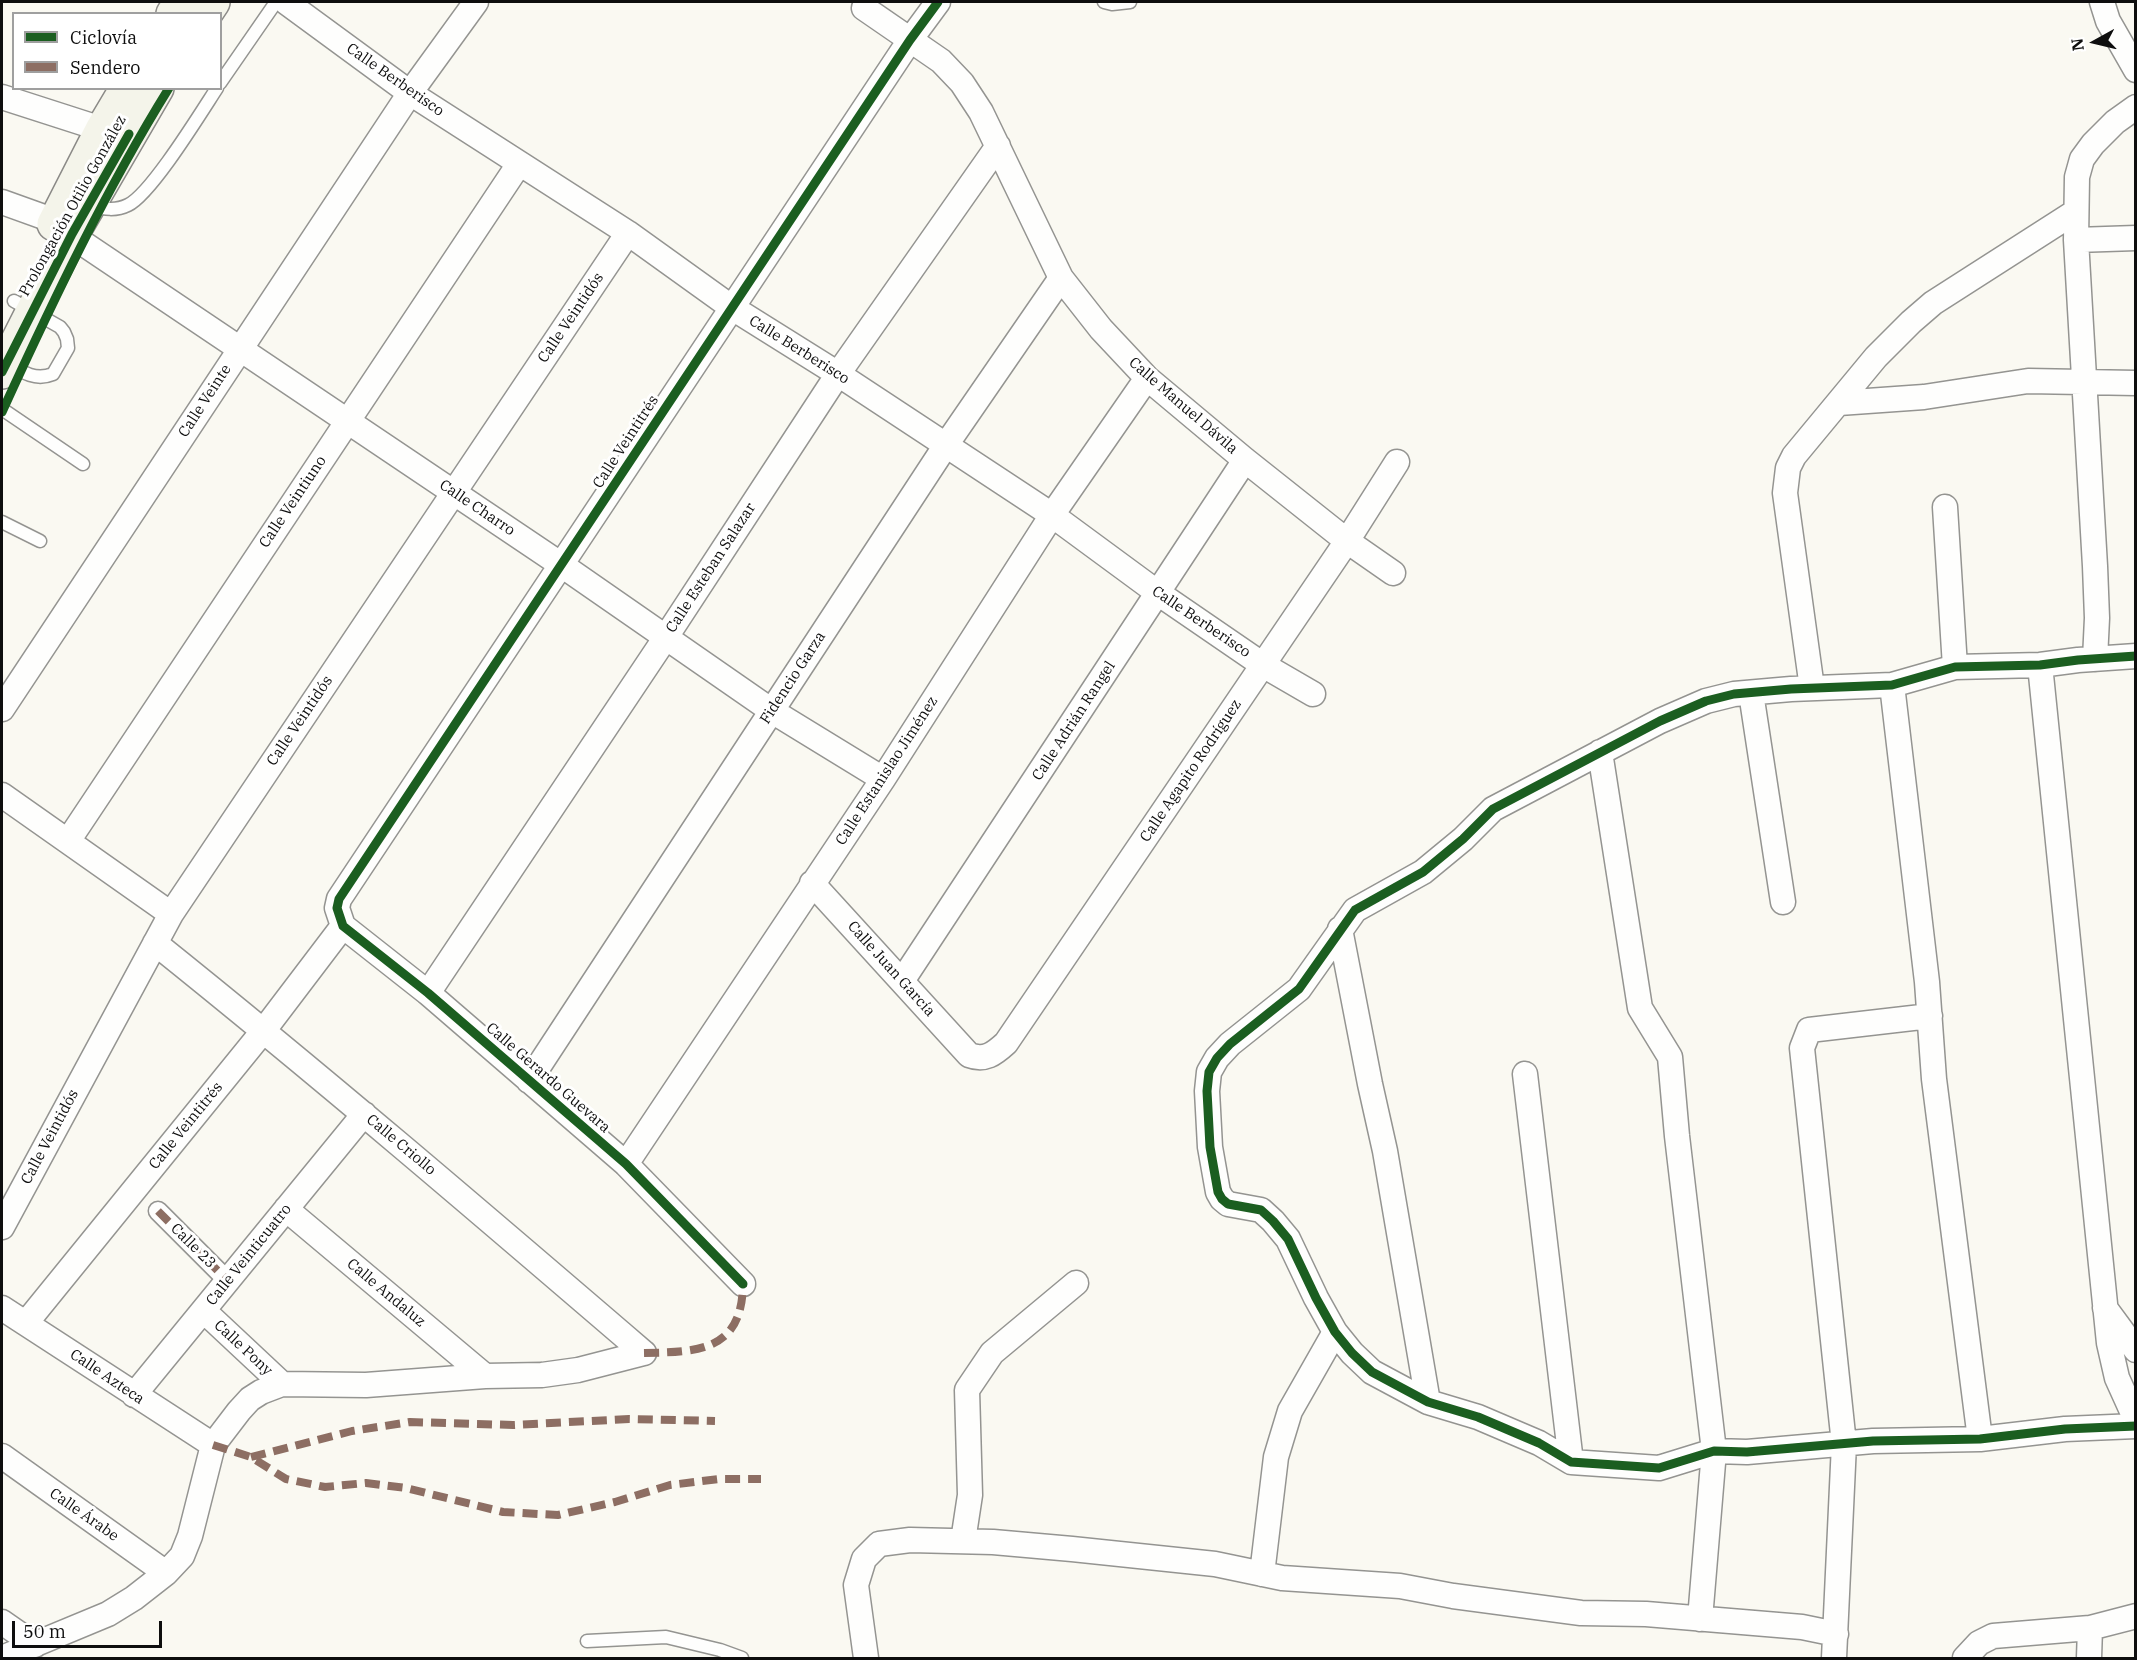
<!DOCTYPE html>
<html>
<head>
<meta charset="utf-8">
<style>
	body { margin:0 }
	#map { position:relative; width:2137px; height:1660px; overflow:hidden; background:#faf9f2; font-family:"IBM Plex Serif",serif }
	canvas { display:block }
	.frame { position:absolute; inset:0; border:3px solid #0e0e0e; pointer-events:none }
	.legend { position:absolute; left:12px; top:12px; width:210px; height:78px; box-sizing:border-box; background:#fff; border:2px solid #9f9f9f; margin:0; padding:8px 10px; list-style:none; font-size:18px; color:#0e0e0e }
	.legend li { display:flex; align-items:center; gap:12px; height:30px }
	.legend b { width:30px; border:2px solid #9f9f9f }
	.north { position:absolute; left:2065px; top:12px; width:60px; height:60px; -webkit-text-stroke:4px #fff; paint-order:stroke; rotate:262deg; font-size:16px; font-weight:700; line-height:24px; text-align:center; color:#0e0e0e }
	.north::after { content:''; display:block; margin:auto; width:21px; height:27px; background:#0e0e0e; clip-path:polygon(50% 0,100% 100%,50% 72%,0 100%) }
	.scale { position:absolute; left:12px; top:1621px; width:150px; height:27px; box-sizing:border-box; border:3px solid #0e0e0e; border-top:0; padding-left:8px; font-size:18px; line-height:21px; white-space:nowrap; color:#0e0e0e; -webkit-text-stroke:4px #fff; paint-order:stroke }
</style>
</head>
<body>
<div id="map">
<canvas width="2137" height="1660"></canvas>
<div class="frame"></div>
<ul class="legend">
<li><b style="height:8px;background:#1b5e20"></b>Ciclovía</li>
<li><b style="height:8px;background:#8d6e63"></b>Sendero</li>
</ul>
<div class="north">N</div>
<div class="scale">50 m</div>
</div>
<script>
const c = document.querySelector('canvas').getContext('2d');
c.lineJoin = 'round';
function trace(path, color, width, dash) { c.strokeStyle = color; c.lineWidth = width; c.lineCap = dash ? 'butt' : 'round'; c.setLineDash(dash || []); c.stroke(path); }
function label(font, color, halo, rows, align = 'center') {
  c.font = font + ' "IBM Plex Serif",serif'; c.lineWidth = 6; c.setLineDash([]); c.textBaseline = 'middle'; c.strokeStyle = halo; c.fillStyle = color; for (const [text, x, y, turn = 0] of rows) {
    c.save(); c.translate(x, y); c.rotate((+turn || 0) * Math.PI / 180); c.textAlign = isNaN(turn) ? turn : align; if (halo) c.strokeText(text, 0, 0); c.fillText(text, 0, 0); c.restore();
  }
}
const service = new Path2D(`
	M1104 2 1112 4 1130 2
	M220 83 276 2
	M92 206C104 209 116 211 128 205 151 194 200 114 217 88
	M9 363C23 373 36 381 53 374L68 348 67 339 64 332 60 327 14 301
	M2 409 83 464
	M2 522 40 541
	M587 1641 666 1637 720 1650 742 1658`);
const pedestrian = new Path2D(`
	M158 1211 227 1280`);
const minor = new Path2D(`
	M286 2 410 93 628 233 731 307 838 374 1052 515 1158 593 1263 665 1313 694
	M2102 2 2108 21 2136 70
	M864 8 941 61 962 83 981 112 1061 278 1101 329 1147 378 1245 460 1347 541 1393 573
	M2 97 117 134
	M2 202 55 221 84 244 563 566 772 711 883 779
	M2076 240 2136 238
	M1839 403 1924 397 2028 381 2136 383
	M1945 507 1955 667
	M2136 656 2078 660 2040 665 1955 667 1892 685 1791 689 1734 694 1706 701 1660 721 1493 809 1463 839 1423 872 1355 910 1299 989 1230 1044 1217 1058 1209 1072 1207 1091 1210 1147 1218 1192 1222 1199 1228 1204 1261 1210 1273 1221 1288 1239 1316 1298 1335 1332 1352 1353 1372 1372 1428 1402 1478 1417 1539 1443 1571 1462 1659 1468 1714 1451 1747 1452 1873 1441 1980 1439 2065 1429 2136 1426
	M2095 659 2097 618 2095 566 2076 240 2077 177 2082 159 2093 144 2115 122 2136 107
	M2040 665 2109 1343 2117 1378 2136 1420
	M1892 685 1927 982 1934 1079 1980 1439
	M1812 688 1785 493 1788 468 1794 456 1876 357 1911 322 1933 303 2075 212
	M1751 693 1783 902
	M2 709 410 93 476 2
	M1600 752 1640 1008 1670 1057 1677 1136 1714 1451 1700 1619
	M2 795 171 914
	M68 841 519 164
	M812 883 969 1055C985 1061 994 1054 1006 1043L1347 541 1397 462
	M1340 929 1370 1084 1385 1151 1428 1402
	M155 943C321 1076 482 1214 644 1353
	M902 981 1245 460
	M428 993 666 637 838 374 998 146
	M1525 1074 1571 1462
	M529 1081 946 445 1061 278
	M626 1164 883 779 1052 515 1147 378
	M286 1209 485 1376
	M2 1227 171 914 628 233
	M743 1284 626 1164 428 993 343 926 337 908 339 899C531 614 719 326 910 40L938 2
	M2 1308 213 1445
	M2105 1308 2136 1350
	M204 1311 282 1384
	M26 1323 264 1030 343 926
	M134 1395 364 1114
	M2 1456 166 1573
	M963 1541 970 1495 967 1390 992 1353 1076 1283
	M1262 1574 1276 1457 1290 1411 1335 1332
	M2 1622 35 1645
	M2 1658 108 1614 134 1598 166 1573 182 1556 190 1536 213 1445 239 1411 250 1399 261 1392 282 1384 366 1385 485 1376 542 1375 578 1370 644 1353
	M866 1658 856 1585 864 1559 879 1544 910 1540 993 1542 1072 1549 1215 1564 1282 1578 1400 1586 1453 1596 1581 1613 1646 1614 1802 1627 1836 1634
	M1834 1658 1844 1444 1802 1048 1809 1030 1930 1016
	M1965 1658 1979 1643 1993 1636 2090 1628 2136 1616
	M2089 1658 2090 1628`);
const secondary = new Path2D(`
	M173 14 181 2
	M205 14 213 2
	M54 224 102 130 127 88
	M2 372 72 234 157 88`);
trace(service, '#949491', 15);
trace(pedestrian, '#949491', 21);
trace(minor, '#949491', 27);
trace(secondary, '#8b8a87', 36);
trace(service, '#fefefd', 12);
trace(pedestrian, '#fefefd', 18);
trace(minor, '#fefefd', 24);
trace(secondary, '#f4f4ea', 33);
trace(new Path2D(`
	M158 1211 227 1280
	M644 1353C699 1352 742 1351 743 1284
	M213 1445 251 1457 286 1479 325 1487 366 1483 406 1488 503 1512 558 1515 615 1502 670 1485 719 1479H761
	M251 1457 352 1431 410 1422 513 1425 629 1419 715 1421`), '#8d6e63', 8, [15, 8]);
trace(new Path2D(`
	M2 372 72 234 129 134
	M2 412C52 303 105 191 169 88
	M2136 656 2078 660 2040 665 1955 667 1892 685 1791 689 1734 694 1706 701 1660 721 1493 809 1463 839 1423 872 1355 910 1299 989 1230 1044 1217 1058 1209 1072 1207 1091 1210 1147 1218 1192 1222 1199 1228 1204 1261 1210 1273 1221 1288 1239 1316 1298 1335 1332 1352 1353 1372 1372 1428 1402 1478 1417 1539 1443 1571 1462 1659 1468 1714 1451 1747 1452 1873 1441 1980 1439 2065 1429 2136 1426
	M743 1284 626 1164 428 993 343 926 337 908 339 899C531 614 719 326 910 40L938 2`), '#1b5e20', 9);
label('15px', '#0e0e0e', '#fff', [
	["Calle Berberisco",395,80,35],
	["Prolongación Otilio González",73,206,-61],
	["Calle Veintidós",571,318,-56],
	["Calle Berberisco",799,350,32],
	["Calle Veinte",205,401,-57],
	["Calle Manuel Dávila",1183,406,41],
	["Calle Veintitrés",626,442,-57],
	["Calle Veintiuno",293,502,-56],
	["Calle Charro",477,508,34],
	["Calle Esteban Salazar",711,568,-57],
	["Calle Berberisco",1201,622,34],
	["Fidencio Garza",793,678,-57],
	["Calle Veintidós",300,721,-56],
	["Calle Adrián Rangel",1074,721,-57],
	["Calle Estanislao Jiménez",887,771,-57],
	["Calle Agapito Rodríguez",1191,771,-56],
	["Calle Juan García",891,969,48],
	["Calle Gerardo Guevara",548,1078,41],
	["Calle Veintitrés",186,1126,-51],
	["Calle Veintidós",50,1137,-62],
	["Calle Criollo",401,1145,40],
	["Calle 23",193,1246,45],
	["Calle Veinticuatro",249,1255,-51],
	["Calle Andaluz",386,1293,40],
	["Calle Pony",243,1348,43],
	["Calle Azteca",107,1377,34],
	["Calle Árabe",84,1515,35]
]);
</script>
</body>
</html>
